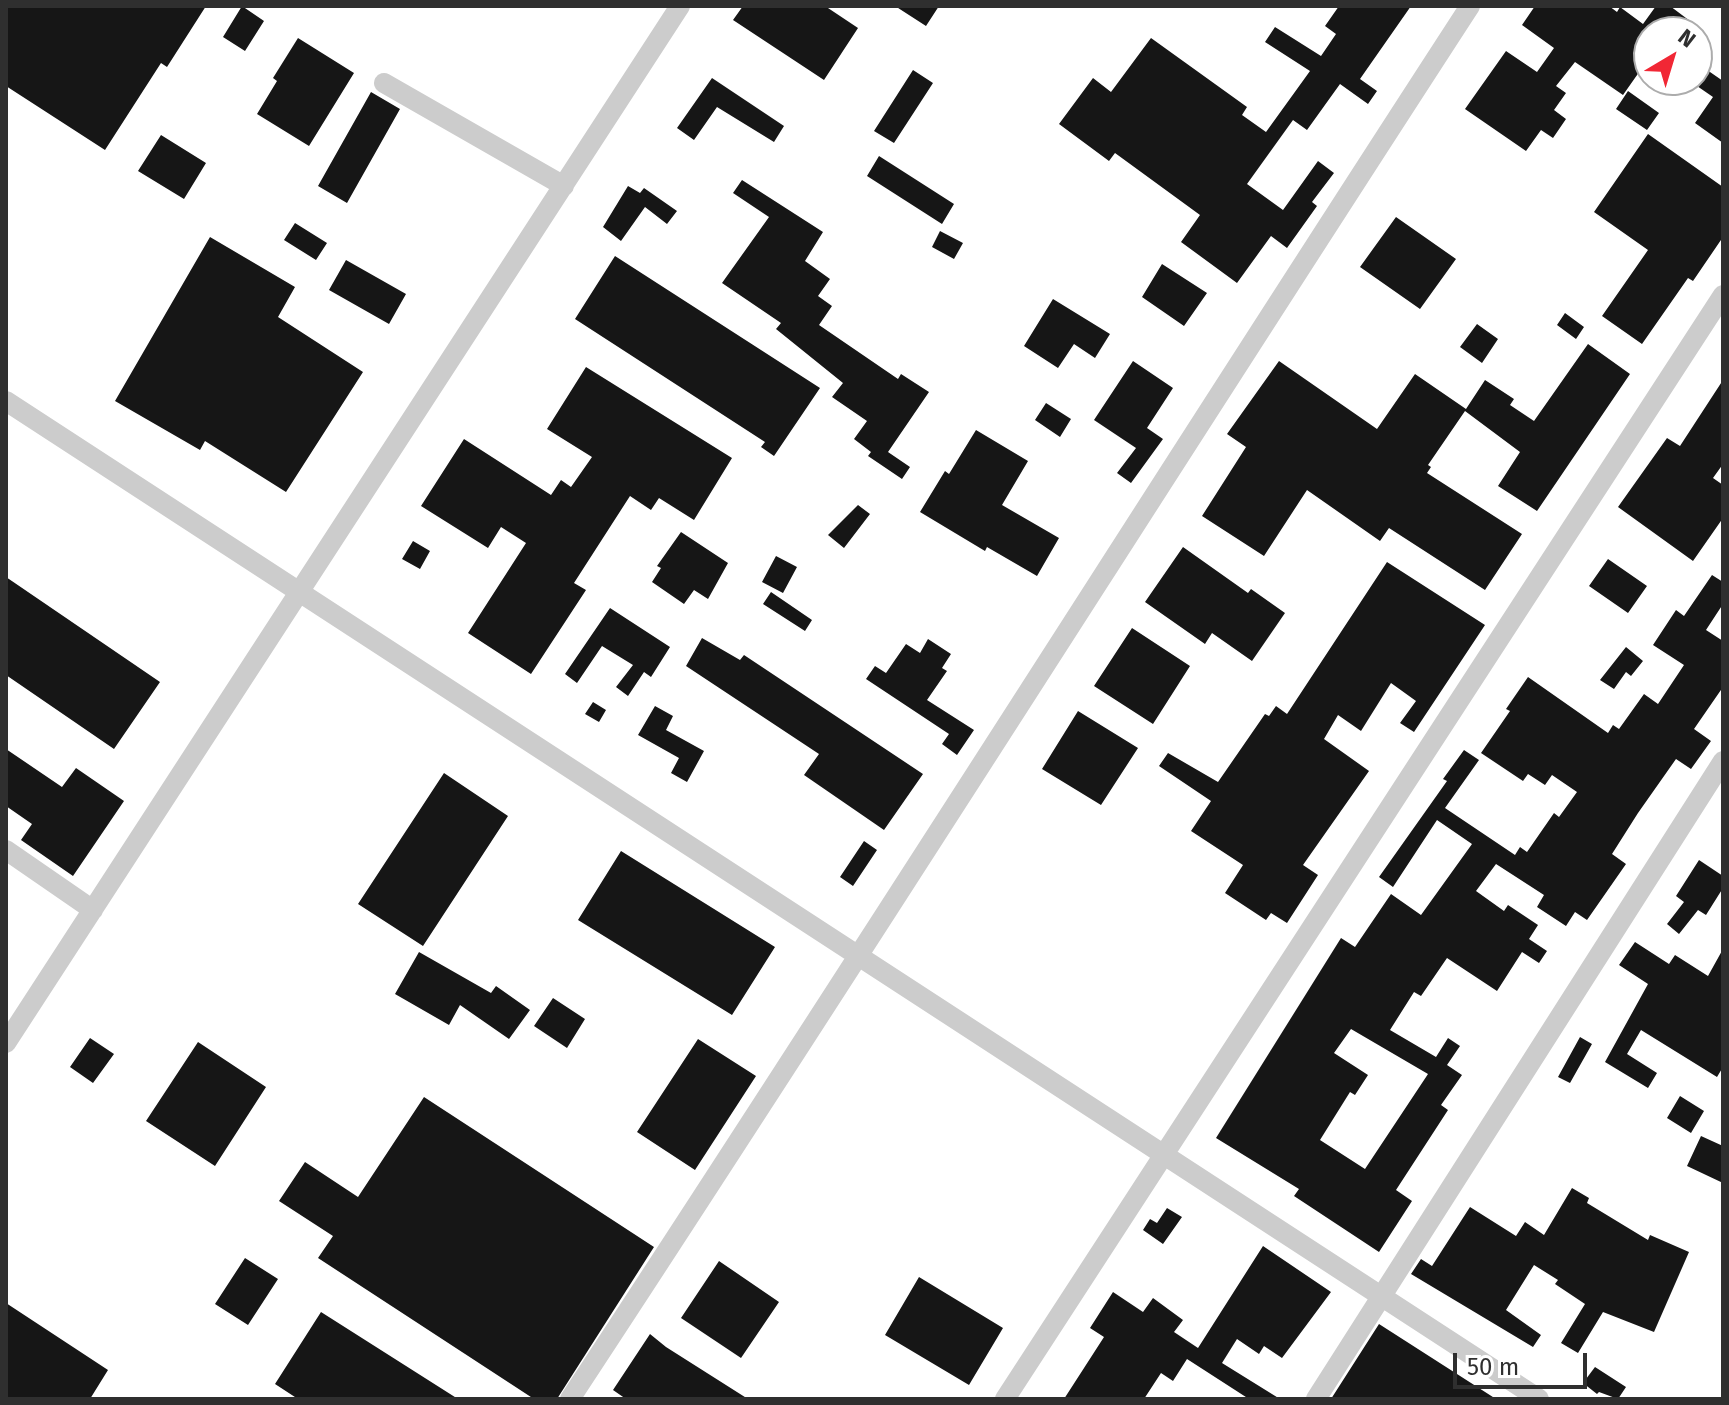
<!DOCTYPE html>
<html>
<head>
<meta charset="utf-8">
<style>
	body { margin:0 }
	#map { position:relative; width:1729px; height:1405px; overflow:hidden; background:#fff; font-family:"Fira Sans",sans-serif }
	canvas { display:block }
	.frame { position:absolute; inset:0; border:8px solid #2f2f2f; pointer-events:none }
	.north { position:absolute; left:1633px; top:16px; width:80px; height:80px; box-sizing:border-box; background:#fff; border:2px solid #acacac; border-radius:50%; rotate:38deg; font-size:22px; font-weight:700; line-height:32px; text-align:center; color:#2f2f2f }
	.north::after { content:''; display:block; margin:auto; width:28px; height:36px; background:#f12735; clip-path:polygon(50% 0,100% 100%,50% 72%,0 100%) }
	.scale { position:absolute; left:1453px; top:1353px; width:134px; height:36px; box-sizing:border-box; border:4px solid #2f2f2f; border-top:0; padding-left:10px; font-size:24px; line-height:28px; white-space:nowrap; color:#2f2f2f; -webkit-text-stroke:6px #fff; paint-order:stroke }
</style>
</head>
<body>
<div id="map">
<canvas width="1729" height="1405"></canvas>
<div class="frame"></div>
<div class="north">N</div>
<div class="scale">50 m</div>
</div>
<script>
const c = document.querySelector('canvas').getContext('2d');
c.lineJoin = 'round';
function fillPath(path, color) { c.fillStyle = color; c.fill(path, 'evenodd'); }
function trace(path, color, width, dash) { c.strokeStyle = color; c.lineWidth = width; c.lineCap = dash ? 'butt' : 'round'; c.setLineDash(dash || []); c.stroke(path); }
fillPath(new Path2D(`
	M6 6H206L167 67 161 63 105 150 6 86Z
	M242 6 264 21 245 51 223 37Z
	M743 6H825L858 28 824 80 733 20Z
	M895 6H939L926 26Z
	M1339 6H1411L1360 79 1377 91 1368 104 1340 84 1307 130 1293 120 1247 184 1283 210 1318 161 1334 173 1312 202 1317 206 1287 248 1271 236 1237 283 1181 242 1200 215 1115 153 1109 161 1059 124 1093 78 1111 92 1151 38 1247 107 1242 115 1266 132 1310 71 1265 42 1275 27 1321 56 1336 34 1325 26Z
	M1535 6H1609L1617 12 1620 7 1643 24 1656 6H1670L1690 21 1682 32H1649V58L1623 95 1575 62 1556 86 1566 93 1554 110 1566 119 1553 138 1541 130 1526 151 1465 109 1506 51 1537 72 1554 48 1522 25Z
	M298 38 354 73 309 146 257 114 277 81 273 78Z
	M1697 63 1723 81V143L1695 123 1713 97 1697 86Z
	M913 70 933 83 894 143 874 131Z
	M712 78 784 126 774 142 717 107 694 140 677 128Z
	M1628 91 1659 113 1647 130 1616 109Z
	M371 92 400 109 347 203 318 186Z
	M1648 134 1723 187V237L1693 281 1688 278 1642 344 1602 316 1648 250 1594 212Z
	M161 135 206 163 184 199 138 171Z
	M879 156 954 204 942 224 867 176Z
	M742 180 823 232 805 261 830 279 818 296 832 306 819 325 898 379 901 374 929 392 888 452 910 467 902 479 868 456 871 452 854 439 867 421 832 397 843 383 776 329 781 323 722 283 769 217 733 193Z
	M628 186 640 193 644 188 677 211 667 224 645 207 621 241 603 227Z
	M1396 217 1456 259 1420 309 1360 267Z
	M295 223 327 243 316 260 284 240Z
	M940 231 963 243 954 259 932 247Z
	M210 237 295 287 278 317 363 372 286 492 205 441 200 450 115 401Z
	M615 256 820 388 774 456 761 447 765 442 575 319Z
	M346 260 406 294 389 324 329 290Z
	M1162 264 1207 293 1184 326 1142 297Z
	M1053 299 1110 334 1095 358 1074 344 1058 368 1024 346Z
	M1565 313 1584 327 1576 339 1557 325Z
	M1477 324 1498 339 1482 363 1460 347Z
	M1588 344 1630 374 1537 511 1498 486 1520 452 1465 411 1428 465 1431 467 1427 473 1522 534 1485 590 1389 528 1380 541 1307 490 1264 556 1202 516 1246 447 1227 434 1279 361 1377 429 1415 374 1466 409 1485 380 1514 399 1510 405 1534 421Z
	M1133 361 1173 388 1147 428 1163 439 1131 483 1117 473 1136 448 1094 420Z
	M586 367 732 458 694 520 659 498 651 510 630 496 574 583 586 590 531 674 468 633 526 543 501 527 488 548 421 506 464 439 551 495 561 480 571 487 592 457 547 429Z
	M1723 380V464L1713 478 1723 485V518L1693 561 1618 507 1667 438 1680 446Z
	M1046 403 1071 419 1060 437 1035 420Z
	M976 430 1028 461 1002 505 1059 538 1037 576 987 547 985 551 920 512 945 471 949 474Z
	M858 505 870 514 844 548 828 535Z
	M681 532 728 563 708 599 694 590 684 604 652 582 661 568 657 566Z
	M413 541 430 551 420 569 402 559Z
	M1183 547 1248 593 1251 589 1285 613 1252 661 1212 633 1205 644 1145 602Z
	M776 556 797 567 783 593 762 582Z
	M1608 559 1647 586 1628 613 1589 586Z
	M1387 562 1485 625 1414 732 1400 723 1416 701 1391 683 1361 731 1338 715 1324 739 1369 771 1303 865 1318 875 1287 923 1271 913 1266 920 1225 893 1243 865 1191 831 1211 801 1159 766 1168 753 1218 782 1265 714 1269 716 1276 706 1287 714Z
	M1712 575 1723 582V604L1706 630 1723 641V687L1694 729 1711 741 1691 769 1676 759 1638 813 1612 854 1626 864 1587 920 1575 912 1566 926 1537 907 1544 895 1496 864 1476 891 1504 911 1508 905 1538 925 1529 939 1547 951 1539 963 1522 952 1497 991 1447 958 1421 996 1414 992 1390 1030 1436 1057 1448 1038 1460 1046 1447 1065 1462 1075 1441 1105 1448 1110 1396 1190 1412 1201 1379 1252 1294 1196 1299 1189 1216 1138 1341 938 1355 947 1391 894 1421 915 1472 844 1437 820 1393 887 1379 877 1447 781 1443 779 1464 750 1479 760 1445 808 1515 855 1520 847 1527 852 1554 813 1559 817 1577 792 1552 775 1545 785 1528 774 1523 781 1481 753 1510 711 1506 709 1528 677 1608 733 1613 725 1619 729 1644 694 1658 704 1684 665 1653 645 1676 610 1684 616ZM1351 1029 1428 1074 1365 1169 1320 1140 1350 1092 1355 1095 1368 1075 1334 1053Z
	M6 577 160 682 114 749 6 675Z
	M771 592 812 620 805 631 763 604Z
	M610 608 670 647 651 677 644 672 628 696 616 687 633 665 602 646 577 683 565 674Z
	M1132 628 1190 666 1153 724 1094 686Z
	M702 638 740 660 744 655 923 774 884 830 804 775 819 754 686 666Z
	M928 639 951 654 942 668 947 671 927 700 974 730 957 755 942 744 949 734 866 679 875 666 886 673 906 644 920 653Z
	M1626 647 1643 661 1631 676 1626 672 1614 689 1600 680Z
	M593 702 606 710 599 722 585 714Z
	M655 706 673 716 666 730 704 751 687 782 671 773 679 758 638 735Z
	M1078 711 1138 748 1101 805 1042 769Z
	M6 749 62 787 76 768 124 801 73 876 21 840 32 824 6 806Z
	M444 773 508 816 423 946 358 904Z
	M864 841 877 850 853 886 840 877Z
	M621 851 775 947 732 1015 578 920Z
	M1699 860 1723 876V888L1706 915 1698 910 1679 934 1667 924 1684 902 1676 896Z
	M1635 942 1669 964 1675 955 1708 976 1723 949V1067L1717 1077 1641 1030 1627 1054 1657 1073 1648 1088 1605 1062 1648 984 1619 965Z
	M419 952 491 993 496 986 530 1010 509 1039 460 1005 449 1025 395 994Z
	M553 998 585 1019 567 1048 534 1026Z
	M1580 1037 1592 1044 1570 1083 1558 1077Z
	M90 1038 114 1054 93 1083 70 1067Z
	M698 1039 756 1076 695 1170 637 1132Z
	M198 1042 266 1087 215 1166 146 1121Z
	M1680 1096 1704 1111 1691 1133 1667 1118Z
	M424 1097 654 1247 557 1399H534L318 1258 333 1236 279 1201 305 1162 358 1197Z
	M1701 1136 1723 1146V1183L1687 1166Z
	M1572 1188 1589 1198 1587 1203 1648 1240 1650 1235 1689 1252 1654 1332 1603 1312 1578 1353 1561 1343 1585 1304 1555 1284 1558 1280 1534 1265 1506 1310 1541 1335 1533 1347 1411 1274 1421 1259 1432 1266 1470 1207 1516 1236 1525 1222 1544 1235Z
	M1167 1208 1182 1217 1163 1244 1143 1230 1150 1219 1157 1223Z
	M1263 1246 1331 1292 1282 1358 1264 1346 1259 1354 1237 1339 1222 1363 1280 1399H1249L1187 1359 1173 1381 1161 1373 1144 1399H1064L1104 1337 1090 1328 1113 1292 1143 1312 1153 1298 1183 1320 1174 1332 1198 1348Z
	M245 1258 278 1279 248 1325 215 1304Z
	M719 1261 779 1302 741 1358 681 1318Z
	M919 1277 1003 1328 969 1385 885 1335Z
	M6 1303 108 1370 90 1399H6Z
	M321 1312 458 1399H298L275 1384Z
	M1379 1324 1496 1399H1331Z
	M650 1334 666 1347 748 1399H626L613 1390Z
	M1595 1367 1626 1387 1618 1399 1599 1392 1597 1394 1583 1383Z`), '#161616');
trace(new Path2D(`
	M384 83 564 186
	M6 401 1539 1399
	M6 850 93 910
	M6 1043 680 6
	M570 1399C874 937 1169 469 1470 6
	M1005 1399 1723 295
	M1316 1399 1723 761`), '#ccc', 20);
</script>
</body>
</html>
